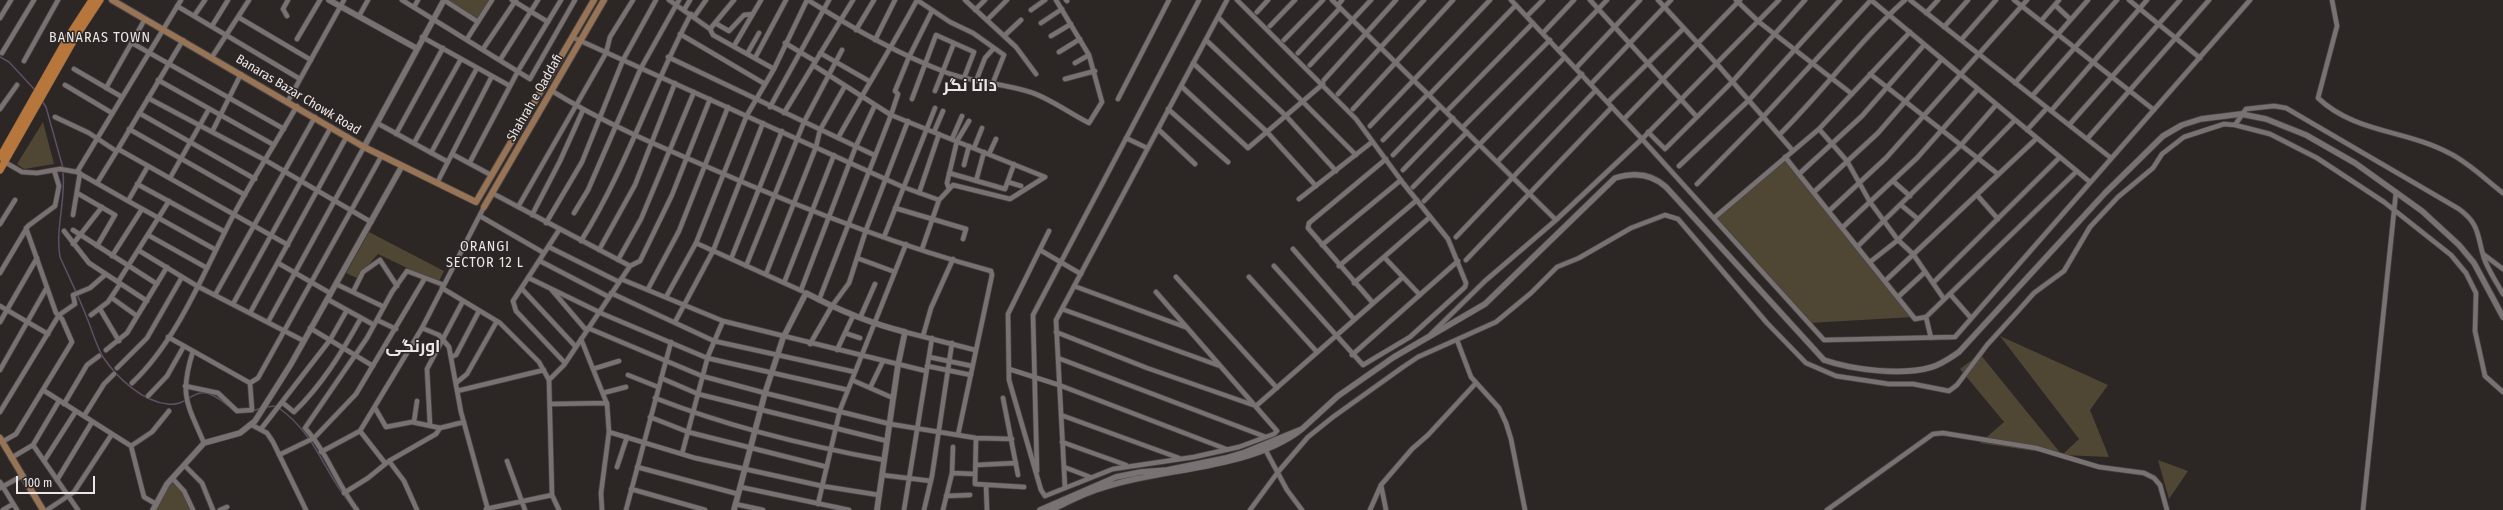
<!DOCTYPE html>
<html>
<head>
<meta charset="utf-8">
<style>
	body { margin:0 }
	#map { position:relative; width:2503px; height:510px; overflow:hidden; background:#2c2625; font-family:"Fira Sans Condensed",sans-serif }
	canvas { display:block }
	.scale { position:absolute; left:16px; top:476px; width:79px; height:18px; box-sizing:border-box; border:2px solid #ebe7e6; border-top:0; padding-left:5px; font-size:12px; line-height:14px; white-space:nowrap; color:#ebe7e6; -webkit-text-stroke:3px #2c2625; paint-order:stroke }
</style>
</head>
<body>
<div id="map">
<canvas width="2503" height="510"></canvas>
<div class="scale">100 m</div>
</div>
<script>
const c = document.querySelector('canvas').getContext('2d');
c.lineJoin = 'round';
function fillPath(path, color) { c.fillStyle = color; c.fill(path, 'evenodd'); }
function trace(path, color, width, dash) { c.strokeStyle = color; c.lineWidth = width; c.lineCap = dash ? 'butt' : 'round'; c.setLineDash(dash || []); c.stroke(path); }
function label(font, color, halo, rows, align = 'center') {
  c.font = font + ' "Fira Sans Condensed",Cairo,sans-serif'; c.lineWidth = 3; c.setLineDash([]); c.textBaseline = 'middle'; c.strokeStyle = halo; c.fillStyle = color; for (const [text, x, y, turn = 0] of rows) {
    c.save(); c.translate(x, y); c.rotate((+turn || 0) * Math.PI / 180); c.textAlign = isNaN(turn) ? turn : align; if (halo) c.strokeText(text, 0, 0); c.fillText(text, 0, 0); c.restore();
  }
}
fillPath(new Path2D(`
	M444 0H492L478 22Z
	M43 122 54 164 24 169 17 164Z
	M1785 157 1913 317 1809 323 1714 218Z
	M369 232 444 271 438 283 378 254 357 278 346 273Z
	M2000 336 2108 385 2090 410 2109 457 2062 455 1980 443 2004 422 1960 369 1980 354 2062 455 2079 439Z
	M2158 460 2188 471 2169 499Z
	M173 479 184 491 193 510H153Z`), '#4f4734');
trace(new Path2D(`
	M0 57 9 62 35 90
	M42 101 46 107 63 168
	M63 172C66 200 55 229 60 257 69 277 79 297 87 318 92 330 96 345 103 357 117 378 143 402 168 404 194 407 193 376 228 406
	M266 407 276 406
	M279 408C317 436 322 469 349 502
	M253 411 261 408`), '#5f4f66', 1.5);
const minor = new Path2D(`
	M402 0 530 79 575 0
	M444 0 478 22
	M512 0 548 22
	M669 0 710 29 713 35 774 69
	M808 0C852 28 896 53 945 72 973 83 1004 83 1033 93 1052 100 1071 114 1089 123L1102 102 1089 55 1056 0
	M917 0 950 22 973 33 1004 55 992 85
	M965 0 1016 47 1036 74
	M1066 0 1067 1
	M1237 0 1356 119 1403 183 1448 239 1466 283 1465 287 1410 337 1363 365 1274 266
	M1332 0 1556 220
	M1511 0 1642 139 1824 340 1955 337 2250 0
	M1590 0 1697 117
	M1658 0 1717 64 1793 151 1714 218
	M1736 0 1759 22 1852 94
	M1871 0 2090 182
	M1910 0 2111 158
	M2014 0 2154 110
	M2129 0 2200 58
	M2332 0 2337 26 2318 98C2355 133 2406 130 2449 153 2468 162 2486 180 2503 193
	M1338 5 1342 0
	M2055 5 2070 19
	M177 6 300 79
	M414 7 418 0
	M684 10 690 0
	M975 10 985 0
	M1031 10 1045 0
	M1257 12 1268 0
	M1926 13 1938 0
	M194 16 205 0
	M287 16 283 9 288 0
	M359 16 368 0
	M1527 16 1543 0
	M238 17 311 60
	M694 17 706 0
	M1218 17 1356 155
	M0 18 11 0
	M987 20 1007 0
	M2041 21 2059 0
	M715 23 729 31 744 15 753 14
	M1041 23 1062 9
	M212 26 228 0
	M1270 26 1295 0
	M1944 27 1968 0
	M710 29 734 0
	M856 30 874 0
	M1543 33 1574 0
	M680 34 765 84
	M1004 36 1021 20
	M1051 36 1071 24
	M422 37 510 86
	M572 37 903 187 939 200
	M297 39 320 0
	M467 39 492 0
	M183 40 118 149 288 245
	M875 40 895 0
	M1206 40 1286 116 1336 171
	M1284 40 1323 0
	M1961 40 1996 0
	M132 43 284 129
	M785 43 815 61
	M734 46 761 0
	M483 49 516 0
	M1559 50 1607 0
	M1059 52 1080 39
	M2 53 34 0
	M820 53 869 81
	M1298 53 1340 8
	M747 54 759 33
	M212 57 249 0
	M668 57 874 155
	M755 58 786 0
	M500 60 538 0
	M24 61 58 0
	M1075 63 1089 55
	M1193 63 1267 132 1316 186
	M813 65 891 115 1045 177
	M1310 65 1371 0
	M1576 68 1640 0
	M74 69 122 97
	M1870 74 1998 174
	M1065 79 1095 71
	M158 80 274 145
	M1324 80 1396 0
	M976 81 985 58 994 48
	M2015 83 2088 0
	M1591 84 1671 0
	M65 85 112 113
	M1181 86 1248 148 1323 84
	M106 88 145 19
	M552 91C602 122 656 145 710 168 801 208 895 245 991 271L992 275 958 435
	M935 91 954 43
	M1338 94 1424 0
	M1429 95 1516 5
	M2032 96 2117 0
	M148 98 265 160 371 222
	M912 99 936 35 974 52 964 78
	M1118 99 1169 0
	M288 101 344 0
	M1608 102 1684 28
	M770 107 829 0
	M0 109 17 85
	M1168 109 1228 162
	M1353 109 1453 0
	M2051 111 2147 0
	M1446 112 1533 23
	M139 113 255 179
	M784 113 853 0
	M55 117 89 133 116 151
	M1624 119 1740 0
	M377 123 448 162
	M2069 125 2180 0
	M2235 125 2246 109 2274 106 2286 108 2459 209C2480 224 2477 236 2484 258 2488 270 2497 283 2503 294
	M1370 126 1490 0
	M1462 128 1550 40
	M129 129 245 195
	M1158 129 1195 164
	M1819 129 1847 161 1870 202 1898 240 1913 254 1944 299
	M2027 130 2047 108
	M212 132 241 74
	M934 132 943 111
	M1648 132 1665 149 1733 81 1805 0
	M396 134 443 48
	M1779 135C1823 92 1859 41 1905 0
	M838 138C864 91 892 47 917 0
	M1126 138 1147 148
	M952 139 962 116
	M2087 139 2209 0
	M1383 140 1428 94
	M414 143 461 59
	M974 148 982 128
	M1793 151 1819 129 1910 32
	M431 153 477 68
	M452 154 491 175
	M989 154 996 139
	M1393 155 1440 106
	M1785 157 1915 319 1926 317 1931 338
	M3 161 22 172 37 173 60 169 77 172 128 201
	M470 162 518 71 561 0
	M1497 162 1582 74
	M964 165 969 146
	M148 166 128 201 216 250
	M1679 166 1749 100 1840 0
	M1403 170 1453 118
	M77 172 181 0
	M949 173 1005 189 1014 164
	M1799 174 1862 116 1924 45
	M170 178 209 109
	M976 181 984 152
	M1893 181 1910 196
	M1008 182 1021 186
	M97 183 118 149
	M437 183 492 76
	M137 184 225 232
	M1697 184 1763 117 1871 0
	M1413 187 1467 132
	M949 189 947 183 957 141 969 121
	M1814 192 1878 133 1942 59
	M77 193 115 215 97 246
	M492 193 630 266
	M919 193 939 134
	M1977 195 1998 219
	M1299 199 1372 142
	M1424 201 1565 57
	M1901 205 1918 219
	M518 207 606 53 610 37 633 0
	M895 208 966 229 963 239
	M1829 211 1886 158 2027 0
	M574 213 588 190 641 68 679 0
	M73 215 80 173
	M532 215 560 161 583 110
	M480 216 544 253
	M546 223 582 162 623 60 656 0
	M0 224 15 200
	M1842 228 1917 158 1978 89
	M73 230 157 284
	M559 230 513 301 516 311 565 363
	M64 231 89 263 147 301
	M1049 231 1008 314 1009 380 1041 490 1045 496 1113 469 1194 457 1239 447 1274 434 1277 431 1156 292
	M148 235 207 268
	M884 237 935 108
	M1456 237 1596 90
	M581 241C626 169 651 89 691 14
	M696 243 802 291
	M73 244 102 207
	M1322 245 1401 180
	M549 247 619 282
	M1857 247 1961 145 1996 105
	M922 249 939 200 953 185 1010 199 1045 177
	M1293 249 1354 319
	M138 250 197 286 304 341
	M599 250 635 185 675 83
	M1040 250 1081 274
	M2483 254 2503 269
	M112 256 142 209
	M1384 257 1420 295
	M857 258 895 272
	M731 259 782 131
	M618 260 641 219 694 92
	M1466 260 1612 107
	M540 261 609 297
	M1870 262 1898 240 2015 120
	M278 263 330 293
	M746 266 804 122 842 50
	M1339 266 1417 200
	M0 273 28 226 55 206 59 186 54 170
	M766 274 816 147 820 130 845 86
	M1176 277 1277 388
	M1249 277 1317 352
	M529 278 603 314 707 358 848 390
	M621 279 723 321 926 371
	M1885 281 2037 138
	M118 282 169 201
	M784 283 834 155
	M1354 283 1430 217
	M1933 283 2060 157
	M336 284 384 307
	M1074 286 1185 327
	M442 288 500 323 539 362 549 380 552 495 559 510
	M522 289 576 347
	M551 289 586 330
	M648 289 679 231 728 107
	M801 290 856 146 875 105
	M353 292 363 272 380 260 397 286
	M611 293 714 341 855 372
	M1950 294 1971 318
	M215 295 315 117
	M666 297 696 243 747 115 774 69 807 0
	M1898 297 1925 272
	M112 298 137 316
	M327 299 374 325
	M819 300 891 115 898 94 895 91 909 57 932 11
	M1373 303 1308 228 1309 223 1386 159
	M233 304 331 127
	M0 306 48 334
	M100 309 119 341
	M1062 309 1220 366
	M250 313 347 136
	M91 315 108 302 120 284
	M1926 317 2077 171
	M860 318 875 284
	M377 320 396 329
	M0 322 37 258
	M268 322 364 147
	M675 322 713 251 763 123
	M310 328 373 366
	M422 328 439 335 449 347 461 412 488 510
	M588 328 702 376 765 393 890 424 976 438 1012 439
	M905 332 975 350
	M1056 332 1147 368 1256 406 1403 277
	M845 333 860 338
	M1431 334 1485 281 1556 220 1642 139 1779 0
	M923 336 931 308 953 259
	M168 337 250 383 258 378 382 155
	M581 339 607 404 609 432 695 458 822 486 879 495
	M1457 340 1471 377 1499 408 1506 423 1511 439 1525 510
	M810 344 832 306 849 283 866 230 908 121
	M106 350 127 333 167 267
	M837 350 853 316
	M193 351C179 396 187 403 204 443
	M1352 355 1458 261
	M451 357 456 355 479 311
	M929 357 972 366
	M1058 358 1266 437
	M927 366 971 375
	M117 368 147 338 182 277
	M593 369 619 361
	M1009 369 1059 385 1226 449
	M0 370 46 289
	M628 375 658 387
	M661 378 698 394 887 441
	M549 380 564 365 630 266 640 261 672 195 710 99
	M852 380 893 398
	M132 383C178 340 205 269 234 214 254 177 276 142 297 106
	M456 383 467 374 497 321
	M185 386 218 393 237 411 252 410 250 383
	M870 388 883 361
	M43 390 131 446 144 497 156 504
	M457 391 544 370
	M603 393 626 387
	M148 396 167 376 184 346
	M655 398C729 427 807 446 884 460
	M1003 398 1018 475
	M283 403 294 412C322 385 342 352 361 318
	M64 404 87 365 99 356
	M551 404 607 403
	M375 408 386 427 412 422 440 428 464 422
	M0 412 59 315 75 304 73 295 90 288 106 274
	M1061 415 1179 458
	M84 416 104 384 114 374
	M650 417 688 432 827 467
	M414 422 417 401
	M252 425 267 433 273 442 306 510
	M430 425 427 369 463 301
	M261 429 330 340 347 310
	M360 431 385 463
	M976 438 975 484 1024 487
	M2 442 16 434 72 342 62 319 56 313 26 228
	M1062 442 1126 465
	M33 445 78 510
	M131 446 152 432 169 411
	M1265 449 1287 490 1302 510
	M321 452 360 431 422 328 484 207
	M682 454 708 356 723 321
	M279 455 314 438 356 394 425 278
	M11 458 33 445 59 401
	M44 461 76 411
	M389 461 404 481 417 510
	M507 461 525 510
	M976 465 1016 463
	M185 466 202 483 213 510
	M617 467 627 437
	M637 467 738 494
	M1064 467 1090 477
	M1037 471 1033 315 1199 0
	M952 473 975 474
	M882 475 931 481
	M173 479 184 491 193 510
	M57 480 92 422
	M0 482 17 510
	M986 485 987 510
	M1381 485 1386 510
	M740 487 849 510
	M0 488 22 476
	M1065 488 1056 320 1227 0
	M631 489 705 510
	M344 493 368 478 389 461 436 434 440 428
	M946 496 970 495
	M735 504 763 510
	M818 504 840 410 906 244
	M486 509 552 495
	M3 510 13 504
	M47 510 74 492 112 434
	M220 510 227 507
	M357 510C337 484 327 452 305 428L367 338 392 292 407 271 444 285
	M602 510 601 493 609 432
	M626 510 671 342
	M904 510 932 338
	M924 510 932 476 952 343
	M943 510 952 473 953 447
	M1250 510 1278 472 1308 437 1333 417 1403 367 1418 357 1496 322 1531 293 1557 267 1579 258 1631 228 1665 215 1678 219 1767 323 1806 363 1836 376 1889 384H1913L1949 391 1957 385 1987 345 2018 311 2034 293 2064 271 2090 227 2118 197 2153 168 2162 154 2184 137 2224 124 2235 125 2270 134 2317 158 2384 202 2451 255 2466 273 2476 293 2475 331 2485 376 2503 392
	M1370 510 1381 485 1412 449 1428 435 1476 383
	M1827 510 1933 434 1943 433 2036 448 2099 467 2144 473 2154 478 2160 485 2167 510
	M2363 510 2396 192`);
const tertiary = new Path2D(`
	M329 0 416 48
	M364 147 444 0
	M1302 429 1338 396 1394 357 1485 304 1615 178C1634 172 1651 173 1666 187L1824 360C1853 370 1903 376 1932 367 1942 364 1950 358 1959 352L2105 193 2163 136 2182 125 2201 119 2241 114 2266 119 2306 135 2355 163 2422 211 2459 245 2474 263 2503 317
	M153 510 167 484 204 443 240 433 255 421 291 364 402 166
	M734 510 765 393 783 338 806 293C838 310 869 323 905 332L898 365 877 510
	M1040 510 1116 477 1141 472 1167 470 1226 458 1243 453 1302 429C1248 471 1161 467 1099 489 1083 494 1066 503 1051 510`);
const secondary = new Path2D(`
	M112 0 364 147 476 202 594 0
	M484 207 604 0
	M0 438 43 510`);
const primary = new Path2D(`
	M0 157 68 37 92 0
	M0 170 75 38 100 0`);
trace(minor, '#484343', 6);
trace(tertiary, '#484343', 7);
trace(secondary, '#484343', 8);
trace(primary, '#484343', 8);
trace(minor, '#797272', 4.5);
trace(tertiary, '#797272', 5.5);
trace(secondary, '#987456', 6);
trace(primary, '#b7763b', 7);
label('13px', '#ebe7e6', '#2c2625', [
	["Banaras Bazar Chowk Road",298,95,31],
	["Shahrah e Qaddafi",535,98,-60]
]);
c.letterSpacing = '1px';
label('14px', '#ebe7e6', '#2c2625', [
	["BANARAS TOWN",100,38],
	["ORANGI",485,247],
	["SECTOR 12 L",485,263]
]);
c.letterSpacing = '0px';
label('bold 17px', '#ebe7e6', '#2c2625', [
	["داتا نگر",970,86],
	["اورنگی",413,347]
]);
</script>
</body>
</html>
